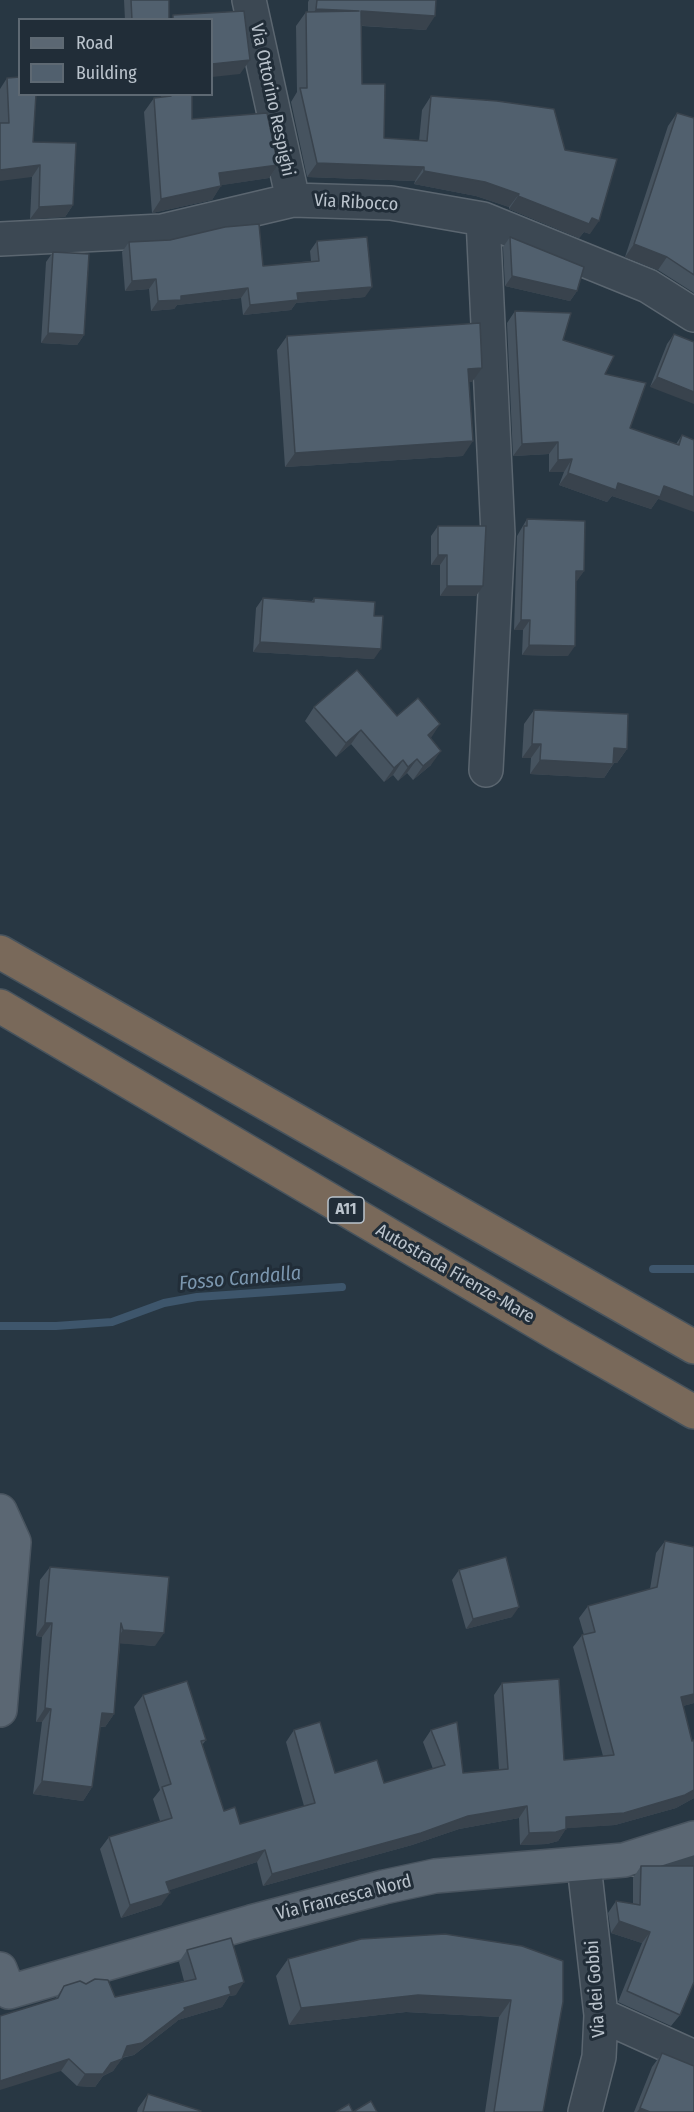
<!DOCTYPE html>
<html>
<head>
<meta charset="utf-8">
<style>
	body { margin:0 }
	#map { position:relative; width:694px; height:2112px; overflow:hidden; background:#283743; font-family:"Fira Sans Condensed",sans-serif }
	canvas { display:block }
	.legend { position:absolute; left:18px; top:18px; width:195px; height:78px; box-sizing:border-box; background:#212d38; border:2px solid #5e6973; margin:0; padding:8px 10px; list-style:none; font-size:18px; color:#bac3cc }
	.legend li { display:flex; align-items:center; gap:12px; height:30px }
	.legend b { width:30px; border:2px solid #5e6973 }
</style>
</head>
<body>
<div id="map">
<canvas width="694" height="2112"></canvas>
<ul class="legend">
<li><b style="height:8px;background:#5b6773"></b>Road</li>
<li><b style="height:16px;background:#51606e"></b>Building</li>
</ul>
</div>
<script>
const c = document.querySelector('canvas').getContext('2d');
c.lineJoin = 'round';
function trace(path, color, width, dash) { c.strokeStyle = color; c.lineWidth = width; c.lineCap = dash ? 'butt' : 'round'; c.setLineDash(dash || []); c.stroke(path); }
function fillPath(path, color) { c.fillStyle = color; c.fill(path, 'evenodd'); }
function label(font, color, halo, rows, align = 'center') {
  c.font = font + ' "Fira Sans Condensed",sans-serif'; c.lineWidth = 6; c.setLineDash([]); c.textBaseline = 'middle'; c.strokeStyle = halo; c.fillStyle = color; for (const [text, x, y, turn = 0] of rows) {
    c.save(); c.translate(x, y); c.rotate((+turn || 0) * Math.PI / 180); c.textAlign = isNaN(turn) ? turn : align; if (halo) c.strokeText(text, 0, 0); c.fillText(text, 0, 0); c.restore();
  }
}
trace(new Path2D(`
	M653 1269H694
	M0 1326H56L112 1322 164 1303 197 1297 342 1287`), '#3e566c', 8);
const minor = new Path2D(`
	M249 0 293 200
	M483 219 498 534 486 770
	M0 239 162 231 293 200 391 203 483 219 648 286 694 315
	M638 1860 694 1859
	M584 1865 601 2015 599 2057 585 2112
	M601 2015 694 2057`);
const major = new Path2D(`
	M0 1511 14 1542 0 1710
	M0 1969 9 1992 251 1922 384 1887 435 1876 624 1860 694 1838`);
const highway = new Path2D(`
	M0 952 694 1347
	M0 1006 559 1335 694 1412`);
trace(minor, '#5b6670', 36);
trace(major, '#49545f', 36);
trace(highway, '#47535d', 36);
trace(minor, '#3c4853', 33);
trace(major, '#5b6773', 33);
trace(highway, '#79695a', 33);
fillPath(new Path2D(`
	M124 0H169V20H125Z
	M309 0H436L426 30 362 26V84L384 138 419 141 422 110 431 96 565 150 590 234 584 232 579 238 509 209V207L476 196 414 184 415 181 307 177 291 102 297 92 296 26 306 12H308V2Z
	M7 78 33 142 73 205 65 217 30 219 32 177 0 123V89Z
	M162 94H192V119L278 165 269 178 221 185 212 200 152 213 144 112 154 98 161 97Z
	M677 113 694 118V293L658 270 625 257 668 126Z
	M510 237 577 291 570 301 505 286 503 247Z
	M317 241 365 297 296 303 291 310 243 315 241 298 177 305 174 309 151 311 149 289 125 291 122 252 129 242 263 266 311 261 310 251Z
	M53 252 84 335 77 345 41 343 46 262Z
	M515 311 563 340 605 374 630 428 676 444 682 435 658 499 651 509 612 496 607 502 559 485 564 472H549V454L513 456 507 323Z
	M674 334 694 342 650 387 667 344Z
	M287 336 472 382H469L463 456 285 467 277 350Z
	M527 519 584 571 576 581 568 656 522 655 523 630H514L517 536Z
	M438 526 476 596H440V565H431V536Z
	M263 598 312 601 314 598 374 616V659L253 652 256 608Z
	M314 707 397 716 430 738 431 765 413 780 407 773 398 781 393 775 384 782 351 744 336 757 305 721Z
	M534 710 627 749 617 763H614L604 778 530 774 531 758H522L524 724Z
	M665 1541 694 1703 683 1706 692 1741 694 1740V1798L676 1808 615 1825 566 1828 558 1841 547 1844 520 1845 519 1818 459 1829 412 1845 263 1886 257 1862 169 1890 161 1905 121 1918 100 1849 109 1837 160 1821 153 1799 160 1790 134 1707 143 1695 206 1740 202 1745 224 1811 240 1824 304 1806 286 1742 294 1730 335 1773 384 1783 433 1769 423 1742 431 1730 463 1773 499 1770 494 1695 502 1683 564 1760 603 1756 573 1647 582 1635H584L579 1618 588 1606 650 1589 656 1553Z
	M50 1567 155 1646 120 1643 114 1714 105 1727H100L92 1787 83 1801 33 1794 42 1722H36L42 1637 36 1636 40 1580Z
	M459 1570 512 1617 466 1629 452 1580Z
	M641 1866 680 2015 671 2026 618 2002 642 1943 611 1933 608 1913 616 1901 633 1904V1878Z
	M522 1946 543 2112H485L499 2017 406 2012 289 2025 276 1976 288 1959Z
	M187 1950 236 1995 229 1996 222 2007 178 2020 176 2022 134 2055 122 2058 113 2071 103 2076 95 2087 77 2086 61 2071 55 1999 64 1986 115 1997 184 1981 179 1962Z
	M662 2053 694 2112H634L652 2067Z
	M148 2094 200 2112H137L138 2108Z`), '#46535f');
fillPath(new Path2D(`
	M316 9 359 11 307 22Z
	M361 11 435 16 426 30 352 25Z
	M250 60 240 74 212 77V64Z
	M317 163 424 167 415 181 307 177Z
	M40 165 32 177 0 181V170Z
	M278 165 269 178 210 187 219 173Z
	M424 171 485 182 519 194 509 207 476 196 414 184Z
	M221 186 212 200 152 213 161 199Z
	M518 196 592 218 599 221 590 234 584 232 579 238 509 209Z
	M73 205 65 217 30 219 39 207Z
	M634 244 667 257 658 270 625 257Z
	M512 276 577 291 570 301 505 286Z
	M156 279 149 289 125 291 132 281Z
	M372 287 365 297 296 303 291 310 243 315 250 305 297 293Z
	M248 288 241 298 177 305 174 309 151 311 158 301 181 296Z
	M48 333 84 335 77 345 41 343Z
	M482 368 472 382 459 383 468 369Z
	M657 377 694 392V404L650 387Z
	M473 441 463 456 285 467 295 453Z
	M558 442 549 454 513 456 522 444Z
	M572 459 564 472H549L558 460Z
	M568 473 618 483 664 486 694 497V512L658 499 651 509 612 496 607 502 559 485Z
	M438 555H447L440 565H431Z
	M576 571H584L577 581H569Z
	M447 586H483L476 596H440Z
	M521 620H530L523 630H514Z
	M260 642 381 649 374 659 253 652Z
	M529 645 575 646 568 656 522 655Z
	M440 724 431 738 428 735Z
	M361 730 351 744 336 757 346 743Z
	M532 744H541L531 758H522Z
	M614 748 627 749 617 763 605 762Z
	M441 751 431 765 413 780 423 766Z
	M417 759 407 773 398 781 408 767Z
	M403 760 393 775 384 782 394 768Z
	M540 760 613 764 604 778 530 774Z
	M519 1607 512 1617 466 1629 473 1619Z
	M45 1623H52L42 1637 36 1636Z
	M123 1630 164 1633 155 1646 114 1643Z
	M694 1694V1703L672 1709 681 1697Z
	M45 1708 51 1709 42 1722H36Z
	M102 1713 114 1714 105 1727 92 1726Z
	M42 1781 92 1787 83 1801 33 1794Z
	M694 1790V1798L676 1808 615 1825 557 1829 566 1817Z
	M527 1806 519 1818 459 1829 412 1845 263 1886 272 1874 468 1816Z
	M566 1829 558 1841 547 1844 520 1845 529 1833Z
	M265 1850 257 1862 158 1894 166 1882Z
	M170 1893 161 1905 121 1918 130 1905Z
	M619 1921 650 1932 642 1943 611 1933Z
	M244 1982 236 1995 229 1996 222 2007 178 2020 176 2022 134 2055 118 2058 127 2046 184 2008 229 1987Z
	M418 1995 511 2000 499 2017 406 2012 289 2025 301 2008Z
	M69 2059 61 2071 0 2090V2081Z
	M122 2059 113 2071 103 2076 95 2087 77 2086 85 2074Z
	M640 2108 650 2112H637Z`), '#39434d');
const building = new Path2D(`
	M131 0H169V20H132Z
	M317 0H436L435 16 361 11 362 84H385L384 138 427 141 431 96 497 101 554 109 565 150 617 159 599 221 592 218 589 224 518 196 519 194 485 182 424 171V167L317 163 300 88H307L306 12 359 11 316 9Z
	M244 11 250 60 212 64V20H173V15Z
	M20 77V94H36L33 142 76 143 73 205 39 207 40 165 0 170V123H9L7 78Z
	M171 94H192V119L267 113 278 165 219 173 221 186 161 199 154 98 171 96Z
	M677 113 694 118V275L667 257 634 244Z
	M259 224 263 266 319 261 317 241 367 237 372 287 297 293 298 300 250 305 248 288 181 296V300L158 301 156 279 132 281 129 242 170 240 225 227Z
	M510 237 584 267 577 291 512 276Z
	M53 252 89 254 84 335 48 333Z
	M515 311 571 313 563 340 614 356 605 374 646 383 630 428 679 445 682 435 694 440V497L664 486 660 497 618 483 616 490 568 473 572 459 558 460V442L522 444Z
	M480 323 482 368 468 369 473 441 295 453 287 336Z
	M674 334 694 342V392L657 377Z
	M527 519 585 521 584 571H576L575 646 529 645 530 620H521L524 526H527Z
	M438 526H486L483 586H447V555H438Z
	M263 598 314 602V598L375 602 374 616H383L381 649 260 642Z
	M357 670 397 716 418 698 440 724 428 735 441 751 423 766 417 759 408 767 403 760 394 768 361 730 346 743 314 707Z
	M534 710 628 714 627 749 614 748 613 764 540 760 541 744H532Z
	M665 1541 694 1547V1694L681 1697 692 1741 694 1740V1790L685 1795 624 1813 566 1817V1829L556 1832 529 1833 527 1806 468 1816 421 1833 272 1874 265 1850 166 1882 170 1893 130 1905 109 1837 172 1818 162 1787 171 1784 143 1695 187 1681 206 1740 201 1741 224 1811 235 1807 240 1824 315 1803 294 1730 320 1722 335 1773 377 1760 384 1783 445 1765 431 1730 457 1722 463 1773 508 1769 502 1683 559 1679 564 1760 614 1755 582 1635 595 1632 588 1606 657 1587Z
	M506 1557 519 1607 473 1619 459 1570Z
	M50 1567 169 1577 164 1633 123 1630 121 1623 114 1714 102 1713 92 1787 42 1781 51 1709 45 1708 52 1623H45Z
	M641 1866H694V1982L680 2015 627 1991 650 1932 619 1921 616 1901 640 1905Z
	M445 1934 522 1946 563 1961V2002L543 2112H494L511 2000 418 1995 301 2008 288 1959 361 1939Z
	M231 1938 244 1982 229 1987 231 1994 184 2008 185 2010 142 2043 127 2046 122 2059 111 2063 103 2074H85L69 2059 0 2081V2016L58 1998 64 1986 80 1981 86 1984 95 1979 108 1980 115 1997 196 1979 187 1950Z
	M662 2053 694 2066V2112H650L640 2108Z
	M148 2094 201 2111 200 2112H143Z
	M371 2101 377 2112H336L349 2104 353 2112Z`);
fillPath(building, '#51606e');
trace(building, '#39434d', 1.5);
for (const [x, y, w] of [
	[346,1210,36]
]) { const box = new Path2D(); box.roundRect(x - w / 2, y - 13, w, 26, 4.5); c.fillStyle = '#212d38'; c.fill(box); trace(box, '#bac3cc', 1.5); }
label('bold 16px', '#bac3cc', null, [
	["A11",346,1210]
]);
label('18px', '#bac3cc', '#212d38', [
	["Via Ottorino Respighi",272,100,78],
	["Via Ribocco",356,203,3],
	["Autostrada Firenze-Mare",455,1274,30],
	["Via Francesca Nord",344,1898,-14],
	["Via dei Gobbi",596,1989,-94]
]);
label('italic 20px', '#7b96ae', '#212d38', [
	["Fosso Candalla",240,1279,-5]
]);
</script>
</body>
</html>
